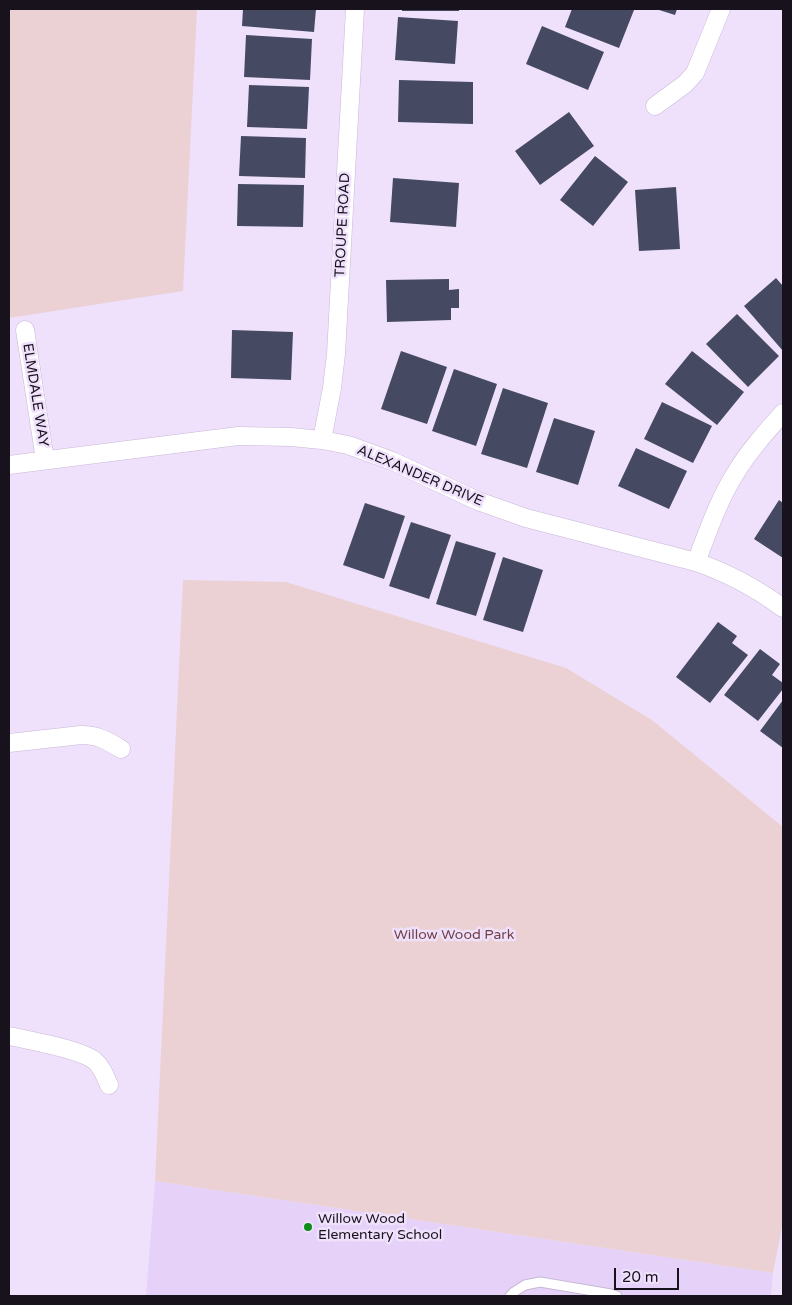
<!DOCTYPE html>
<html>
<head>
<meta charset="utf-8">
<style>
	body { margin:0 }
	#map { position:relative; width:792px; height:1305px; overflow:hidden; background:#efe1fc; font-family:"Varela Round",sans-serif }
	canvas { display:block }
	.frame { position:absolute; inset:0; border:10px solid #18121d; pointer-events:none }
	.scale { position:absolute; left:614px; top:1268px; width:65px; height:22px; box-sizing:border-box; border:2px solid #18121d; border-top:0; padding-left:6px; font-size:15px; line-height:18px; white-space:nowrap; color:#18121d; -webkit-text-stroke:4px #efe1fc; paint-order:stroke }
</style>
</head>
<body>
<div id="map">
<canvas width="792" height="1305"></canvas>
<div class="frame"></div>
<div class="scale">20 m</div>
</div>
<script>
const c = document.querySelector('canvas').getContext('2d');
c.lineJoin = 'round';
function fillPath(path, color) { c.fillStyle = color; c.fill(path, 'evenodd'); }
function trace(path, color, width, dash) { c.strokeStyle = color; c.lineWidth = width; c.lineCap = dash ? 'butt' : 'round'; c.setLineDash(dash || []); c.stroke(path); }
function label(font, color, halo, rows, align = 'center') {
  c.font = font + ' "Varela Round",sans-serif'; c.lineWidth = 5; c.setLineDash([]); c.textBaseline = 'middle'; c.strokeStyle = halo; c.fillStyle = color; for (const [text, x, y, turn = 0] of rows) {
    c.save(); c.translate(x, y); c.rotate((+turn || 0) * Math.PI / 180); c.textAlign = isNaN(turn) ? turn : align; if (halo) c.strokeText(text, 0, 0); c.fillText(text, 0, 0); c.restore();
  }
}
fillPath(new Path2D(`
	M155 1181 773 1273 771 1296H146Z`), '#e6d2f9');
fillPath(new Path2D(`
	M9 9H197L183 291 9 318Z
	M183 580 286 582 566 668 652 720 783 827V1222L773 1273 155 1181Z`), '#ebd1d3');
fillPath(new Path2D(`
	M243 9H316L314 32 242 26Z
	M402 9H459V11H402Z
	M572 9H631L634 10 619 48 565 27Z
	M656 9H677L675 15Z
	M398 17 458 21 455 64 395 60Z
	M542 26 604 52 588 90 526 64Z
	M246 35 312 39 310 80 244 77Z
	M399 80 473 82V124L398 122Z
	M249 85 309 87 307 129 247 127Z
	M569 112 594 146 540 185 515 151Z
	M241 136 306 138 305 178 239 176Z
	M595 156 628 182 593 226 560 200Z
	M393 178 459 183 456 227 390 222Z
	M238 184 304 185 303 227 237 226Z
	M676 187 680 249 639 251 635 190Z
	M776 278 783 286V351L744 306Z
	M449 279V290L459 289V308H451V320L387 322 386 280Z
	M737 314 779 356 748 387 706 344Z
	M232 330 293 332 291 380 231 378Z
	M401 351 447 367 427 424 381 409Z
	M692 351 744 392 717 425 665 384Z
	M454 369 497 384 476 446 432 431Z
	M503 388 548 403 527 468 481 454Z
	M662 402 712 426 693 463 644 439Z
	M554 418 595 431 578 485 536 472Z
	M636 448 687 471 669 509 618 486Z
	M779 500 783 503V558L754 539Z
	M365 503 405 516 384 579 343 565Z
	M411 522 451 535 429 599 389 586Z
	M456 541 496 553 476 616 436 604Z
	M503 557 543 570 523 632 483 620Z
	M718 622 737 636 732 643 748 655 710 703 676 677Z
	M760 649 780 664 772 675 783 683V689L758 721 724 695Z
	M783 700V748L760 731Z`), '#454a62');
const lane = new Path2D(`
	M510 1296 514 1292 525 1285 540 1282 611 1294 617 1296`);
const street = new Path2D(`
	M655 106 685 84 695 73 721 9
	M25 330 45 460
	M322 440 332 388 336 354 355 9
	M9 465 238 436 291 437 322 440 348 445 392 461 478 501 526 518 696 562C728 573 756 588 783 608
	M696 562C708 532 718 501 735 474 748 452 766 432 783 413
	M9 743 81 735C98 735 106 740 121 749
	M9 1036 19 1038C37 1042 82 1050 95 1061 102 1067 105 1076 109 1085`);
trace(lane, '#c8b7d7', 11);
trace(street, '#c8b7d7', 19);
trace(lane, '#fff', 9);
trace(street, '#fff', 18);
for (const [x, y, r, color] of [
	[308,1227,5,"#0f8d19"]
]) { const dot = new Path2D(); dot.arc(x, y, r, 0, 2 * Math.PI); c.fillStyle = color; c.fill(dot); trace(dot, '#efe1fc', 2); }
label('14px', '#18121d', '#efe1fc', [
	["TROUPE ROAD",343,225,-87],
	["ELMDALE WAY",35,395,81],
	["ALEXANDER DRIVE",420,476,23]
]);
label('14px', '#713f44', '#efe1fc', [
	["Willow Wood Park",454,935]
]);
label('14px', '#18121d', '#efe1fc', [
	["Willow Wood",318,1219],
	["Elementary School",318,1235]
], 'left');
</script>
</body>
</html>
